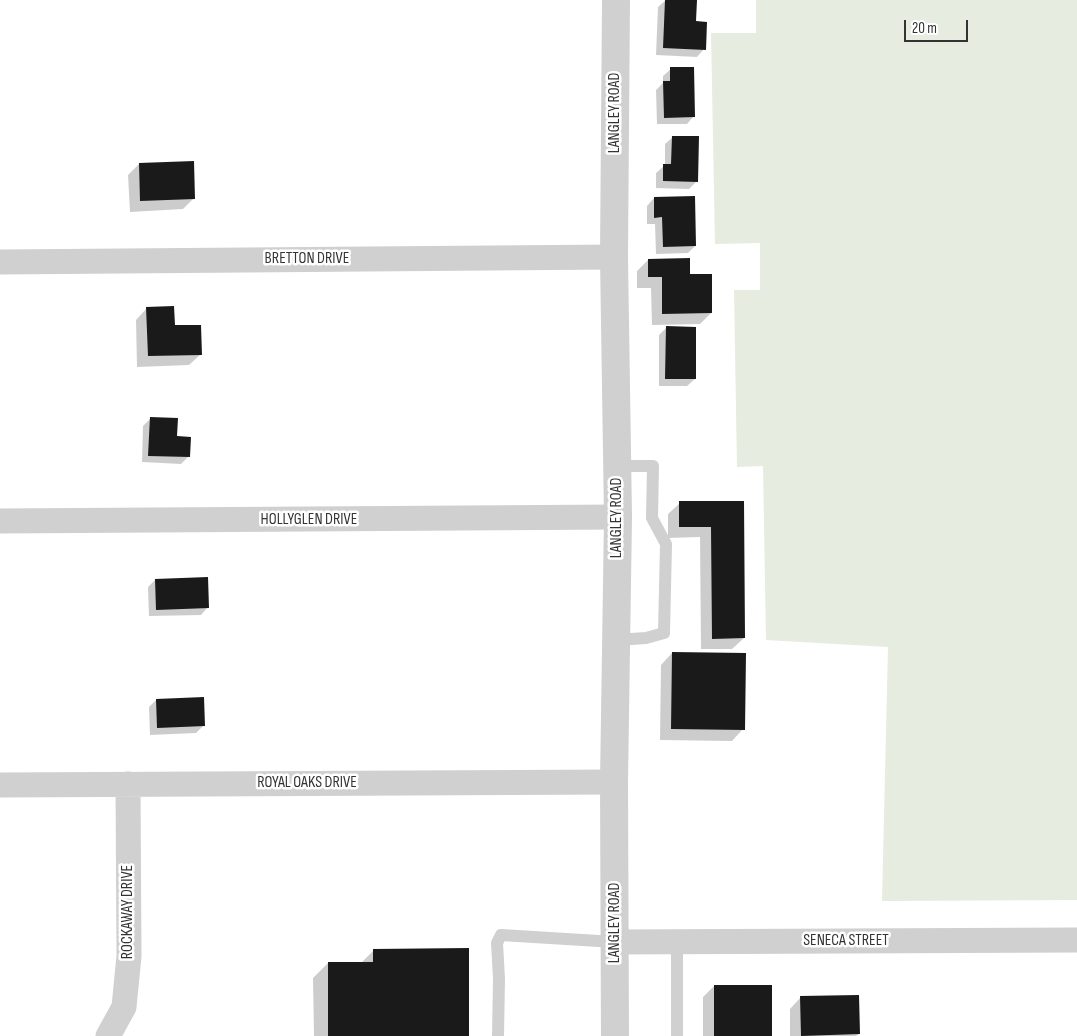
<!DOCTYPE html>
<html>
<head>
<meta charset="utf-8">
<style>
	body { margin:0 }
	#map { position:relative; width:1077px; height:1036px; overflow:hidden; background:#fff; font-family:"Sofia Sans Condensed",sans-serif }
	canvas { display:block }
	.scale { position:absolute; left:904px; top:20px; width:64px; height:22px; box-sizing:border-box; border:2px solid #333; border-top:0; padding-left:6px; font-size:15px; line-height:18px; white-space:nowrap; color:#333; -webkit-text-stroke:4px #fff; paint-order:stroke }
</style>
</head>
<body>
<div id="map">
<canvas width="1077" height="1036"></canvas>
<div class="scale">20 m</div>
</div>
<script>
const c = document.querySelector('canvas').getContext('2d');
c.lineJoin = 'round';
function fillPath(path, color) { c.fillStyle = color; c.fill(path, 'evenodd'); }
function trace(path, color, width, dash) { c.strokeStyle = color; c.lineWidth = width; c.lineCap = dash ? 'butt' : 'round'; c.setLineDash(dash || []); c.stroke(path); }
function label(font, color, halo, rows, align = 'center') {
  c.font = font + ' "Sofia Sans Condensed",sans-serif'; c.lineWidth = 5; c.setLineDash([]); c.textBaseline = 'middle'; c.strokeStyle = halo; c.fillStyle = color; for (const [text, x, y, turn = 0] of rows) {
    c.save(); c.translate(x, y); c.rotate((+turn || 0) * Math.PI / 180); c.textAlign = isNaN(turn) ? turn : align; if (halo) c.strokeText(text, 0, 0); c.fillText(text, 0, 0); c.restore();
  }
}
fillPath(new Path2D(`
	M756 0H1077V900L882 901 888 647 766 640 763 466 737 467 734 290H760V243L715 244 711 33H756Z`), '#e6ecdf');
fillPath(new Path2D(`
	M666 0 695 23 704 49 697 57 656 55 658 7Z
	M671 69 694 116 687 124H657L656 90 663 83V76Z
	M673 137 696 182 689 189 656 188V173L665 165V144Z
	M139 164 194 198 183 209 130 212 128 175Z
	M654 198 695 246 688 253 656 254 655 224H647V206Z
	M648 260 689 276 711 313 700 324 652 325 651 288H637V271Z
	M147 308 174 326 201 354 189 365 137 367 136 320Z
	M666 328 695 379 687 386H659V335Z
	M151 418 176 437 189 456 181 464 142 462 143 426Z
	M743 502 744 638 732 649H701L700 537 668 538V514L680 503Z
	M155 580 208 607 201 615 149 616 148 587Z
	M672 653 743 729 732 741 660 740 661 665Z
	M156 700 203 726 196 733 150 735 149 707Z
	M374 950 468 1036H314L313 978 328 963H361Z
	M714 986 771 1036H703V997Z
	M801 997 859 1034 856 1036H790V1009Z`), '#0003');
fillPath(new Path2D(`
	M665 0H697L696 21 707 22 706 50 663 48Z
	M670 67H694L695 117 664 118 663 81H670Z
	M672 136H699L698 182 663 181V164H671Z
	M194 161 195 199 140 201 139 163Z
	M695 196 696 246 663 247 662 217 654 218V197Z
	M690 258V274H712V313L662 314V277H648V259Z
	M174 306 175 325H201L202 355 148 356 146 307Z
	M666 326 696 327V379H665Z
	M150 417 178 418 177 436 191 437 190 457 148 456Z
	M679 501H744L745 638 712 639 711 527H679Z
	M208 577 209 608 156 610 155 579Z
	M672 652 746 653 745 730 671 729Z
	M204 697 205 726 157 728 156 699Z
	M469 948V1036H328V962H373V949Z
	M714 985H772V1036H714Z
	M859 995 860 1034 801 1036 800 996Z`), '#1a1a1a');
trace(new Path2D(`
	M616 640 646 638 664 633 666 544 652 518 653 466H617
	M498 1036 499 979 497 943 501 935 615 942
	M677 1036V942`), '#d0d0d0', 12);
trace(new Path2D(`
	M0 262 614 257
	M0 521 618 517
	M0 785 614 782
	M615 942 1077 940
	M108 1036 124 1007 129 956 128 784`), '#d0d0d0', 25);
trace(new Path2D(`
	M615 1036 614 782 618 517 614 257 616 0`), '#d0d0d0', 28);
label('16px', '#333', '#fff', [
	["LANGLEY ROAD",615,113,-90],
	["BRETTON DRIVE",307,259],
	["LANGLEY ROAD",617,518,-90],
	["HOLLYGLEN DRIVE",309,520],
	["ROYAL OAKS DRIVE",307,783],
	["ROCKAWAY DRIVE",128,912,-90],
	["LANGLEY ROAD",615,923,-90],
	["SENECA STREET",846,941]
]);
</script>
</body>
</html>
